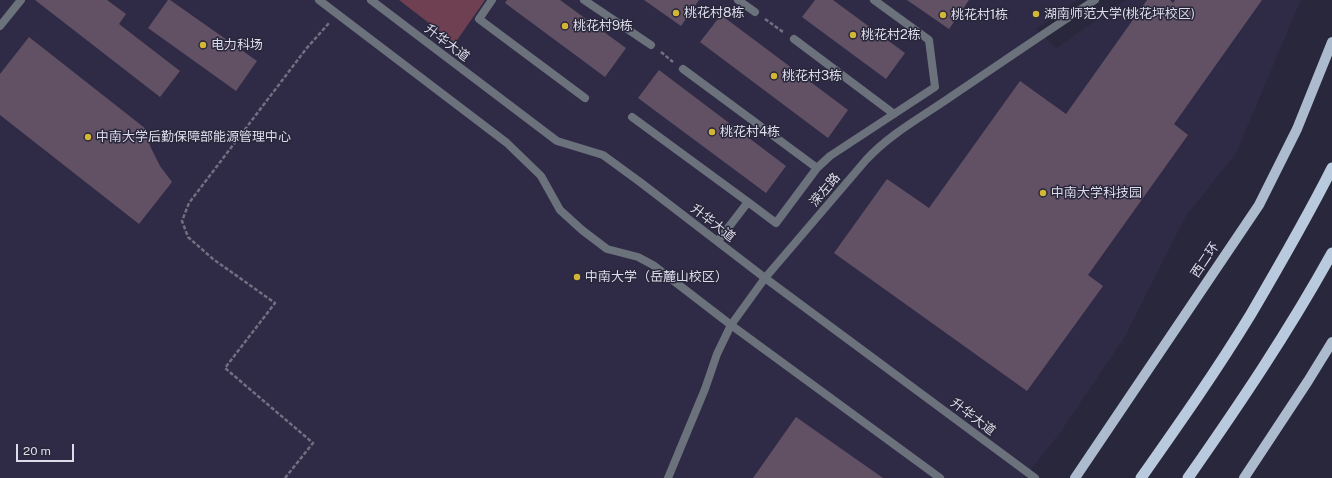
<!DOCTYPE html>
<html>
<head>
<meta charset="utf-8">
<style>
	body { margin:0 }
	#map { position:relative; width:1332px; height:478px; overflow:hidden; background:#29273b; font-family:"Public Sans",sans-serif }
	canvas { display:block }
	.scale { position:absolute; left:16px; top:444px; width:58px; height:18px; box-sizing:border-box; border:2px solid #dddcea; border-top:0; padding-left:5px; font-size:12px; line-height:14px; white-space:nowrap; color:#dddcea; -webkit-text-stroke:3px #29273b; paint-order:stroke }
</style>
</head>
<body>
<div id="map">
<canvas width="1332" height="478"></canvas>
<div class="scale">20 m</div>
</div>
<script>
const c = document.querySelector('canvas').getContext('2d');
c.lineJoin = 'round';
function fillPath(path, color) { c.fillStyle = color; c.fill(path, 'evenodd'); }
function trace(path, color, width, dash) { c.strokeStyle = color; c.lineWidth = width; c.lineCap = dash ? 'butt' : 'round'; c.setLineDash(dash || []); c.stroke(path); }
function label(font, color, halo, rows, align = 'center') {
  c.font = font + ' "Public Sans","Noto Sans SC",sans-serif'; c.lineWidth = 3; c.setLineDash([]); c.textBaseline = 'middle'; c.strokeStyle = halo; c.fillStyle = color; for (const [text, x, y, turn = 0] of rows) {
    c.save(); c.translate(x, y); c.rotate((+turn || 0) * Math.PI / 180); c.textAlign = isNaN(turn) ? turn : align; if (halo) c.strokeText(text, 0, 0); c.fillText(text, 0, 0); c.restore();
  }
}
fillPath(new Path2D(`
	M0 0H1078L1036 29 1056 48 1126 0H1301L1236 153 1186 216 1124 338 1060 433 1024 478H0Z`), '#2f2b46');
fillPath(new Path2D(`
	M399 0H485L455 43Z`), '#6f4052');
fillPath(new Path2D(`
	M35 0H107L126 14 119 24 180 71 160 97Z
	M168 0H170L257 61 236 91 148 28Z
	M507 0H560L626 48 605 77 505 3Z
	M644 0H699L681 26Z
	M815 0H833L905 53 886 79 802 17Z
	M907 0H969L949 29Z
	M1147 0H1170L1173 3 1175 0H1262L1174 124 1188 135 1088 275 1103 286 1027 391 834 253 887 179 929 208 1020 81 1066 114Z
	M721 15 848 110 828 138 700 42Z
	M29 37 146 129 150 146 160 166 172 182 139 224 0 115V74Z
	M659 70 786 166 766 193 638 98Z
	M796 417 883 478H753Z`), '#625164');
trace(new Path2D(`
	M765 19 783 32
	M661 52 673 62
	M285 478 313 443 225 368 275 303 213 259 188 237 182 221 189 203 306 49 329 23`), '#716f81', 2.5, [4, 2]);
trace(new Path2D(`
	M492 0 479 19 585 98
	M584 0 651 45
	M738 0 755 12
	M794 39 894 114
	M683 69 817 168
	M632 117 748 202 718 241
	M748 202 776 223 817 168 830 156 935 87 929 40 874 0`), '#6b727b', 8);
trace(new Path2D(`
	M0 26 21 0
	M668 478 705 389 717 354 731 325 765 278 866 160C890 134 920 118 949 98 998 65 1046 32 1095 0`), '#6b727b', 8);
trace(new Path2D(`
	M319 0 507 143 541 176 560 210 582 230 607 249 638 257 653 265 731 325 940 478
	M371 0 557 141 603 155 640 182 765 278 1035 478`), '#6b727b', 8);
trace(new Path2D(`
	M1075 478 1259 205 1297 129 1332 42
	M1244 478 1308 381 1332 342`), '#adbbce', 10);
trace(new Path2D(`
	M1141 478C1179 424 1217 370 1251 314 1279 266 1307 218 1332 168
	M1188 478C1239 405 1289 331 1332 253`), '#bacade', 11);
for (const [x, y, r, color] of [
	[676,13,4,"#d3b635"],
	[1036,14,4,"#d3b635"],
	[943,15,4,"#d3b635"],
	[565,26,4,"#d3b635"],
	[853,35,4,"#d3b635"],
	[203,45,4,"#d3b635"],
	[774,76,4,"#d3b635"],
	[712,132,4,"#d3b635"],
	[88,137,4,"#d3b635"],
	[1043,193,4,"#d3b635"],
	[577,277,4,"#d3b635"]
]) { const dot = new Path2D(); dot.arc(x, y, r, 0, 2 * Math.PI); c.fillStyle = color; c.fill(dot); trace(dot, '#29273b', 1.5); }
label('13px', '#dddcea', '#29273b', [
	["桃花村8栋",684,13],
	["湖南师范大学(桃花坪校区)",1044,14],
	["桃花村1栋",951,15],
	["桃花村9栋",573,26],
	["桃花村2栋",861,35],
	["电力科场",211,45],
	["桃花村3栋",782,76],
	["桃花村4栋",720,132],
	["中南大学后勤保障部能源管理中心",96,137],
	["中南大学科技园",1051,193],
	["中南大学（岳麓山校区）",585,277]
], 'left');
label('13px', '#dddcea', '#29273b', [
	["升华大道",447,43,37],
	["溁左路",825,190,-50],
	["升华大道",713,223,38],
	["西二环",1205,260,-56],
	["升华大道",973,417,37]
]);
</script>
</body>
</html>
